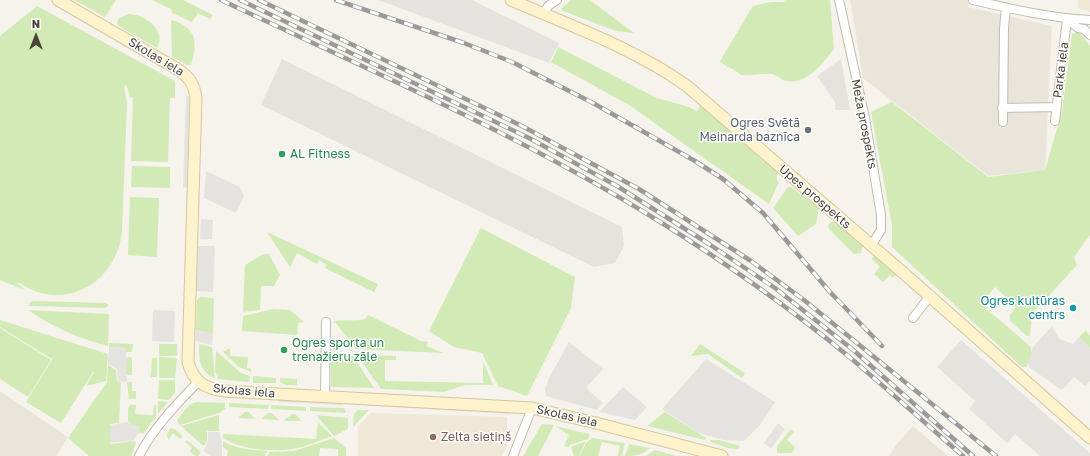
<!DOCTYPE html>
<html>
<head>
<meta charset="utf-8">
<style>
	body { margin:0 }
	#map { position:relative; width:1090px; height:456px; overflow:hidden; background:#f6f3ec; font-family:"Golos Text",sans-serif }
	canvas { display:block }
	.north { position:absolute; left:16px; top:16px; width:40px; height:40px; -webkit-text-stroke:3px #fff; paint-order:stroke; rotate:0deg; font-size:11px; font-weight:700; line-height:16px; text-align:center; color:#4b4439 }
	.north::after { content:''; display:block; margin:auto; width:14px; height:18px; background:#4b4439; clip-path:polygon(50% 0,100% 100%,50% 72%,0 100%) }
</style>
</head>
<body>
<div id="map">
<canvas width="1090" height="456"></canvas>
<div class="north">N</div>
</div>
<script>
const c = document.querySelector('canvas').getContext('2d');
c.lineJoin = 'round';
function fillPath(path, color) { c.fillStyle = color; c.fill(path, 'evenodd'); }
function trace(path, color, width, dash) { c.strokeStyle = color; c.lineWidth = width; c.lineCap = dash ? 'butt' : 'round'; c.setLineDash(dash || []); c.stroke(path); }
function label(font, color, halo, rows, align = 'center') {
  c.font = font + ' "Golos Text",sans-serif'; c.lineWidth = 3; c.setLineDash([]); c.textBaseline = 'middle'; c.strokeStyle = halo; c.fillStyle = color; for (const [text, x, y, turn = 0] of rows) {
    c.save(); c.translate(x, y); c.rotate((+turn || 0) * Math.PI / 180); c.textAlign = isNaN(turn) ? turn : align; if (halo) c.strokeText(text, 0, 0); c.fillText(text, 0, 0); c.restore();
  }
}
fillPath(new Path2D(`
	M850 0H968V7L1052 26 1045 170 988 176 863 78Z
	M0 391 68 437 56 456H0Z
	M913 426 948 456H889L897 444Z`), '#eae5da');
fillPath(new Path2D(`
	M378 0H472L559 43 549 63Z
	M282 59 622 227 624 246 615 263 594 267 261 105Z`), '#e6e2dd');
fillPath(new Path2D(`
	M1078 0H1090V12L1080 9 1078 7Z
	M371 413 507 417V447L502 456H358V426Z`), '#efe8d6');
fillPath(new Path2D(`
	M74 0H116L105 17Z
	M152 0H183L213 15 210 19 198 13 192 22 172 13 171 9Z
	M571 0H590L634 33 616 31 563 11 561 9Z
	M785 0H830L834 49C823 63 807 85 786 81 781 80 778 75 772 74 762 73 751 76 741 75 734 68 726 68 720 61L753 6 771 2H784Z
	M37 6 175 81V98H170L168 162 131 161 133 98 130 97 127 86 124 85 127 104 122 231C118 274 80 305 37 292 29 289 22 284 15 281L25 290 0 280V36Z
	M128 14C145 14 167 30 157 48L117 25 118 19Z
	M173 20C197 29 198 42 191 65H187L172 57 171 21Z
	M1079 32 1090 46V235L1074 257 1077 265 1032 314 1030 336H1027L1010 321V315L1016 307 995 287 981 304 1031 347 1032 355 1026 367H1022L892 247V226L871 112 892 102 988 177 1045 170 1062 112 1072 34Z
	M558 47 657 98 689 107 697 111 701 105 777 172V180L779 182 769 204 629 105 551 62Z
	M132 166 170 167V188L131 187Z
	M788 187H791L819 208 816 224 798 236 773 208Z
	M130 197 159 198 157 257 128 255Z
	M831 222H836L863 245 861 253 854 254 829 229 828 225Z
	M481 228 575 277 571 308 527 396 498 386 482 353 454 347 429 331Z
	M267 232 378 284 374 292 325 268 326 264 319 260 317 264 297 253 290 267Z
	M264 254H269L280 275 274 286H261L260 310 243 312 245 265Z
	M875 255 897 274 893 278 890 275 883 282 874 274 880 267 872 259Z
	M200 297 214 298 213 334 196 330 197 300Z
	M35 301 105 303 109 305 105 308 29 306 30 302Z
	M273 309 290 310 304 322 298 323 297 335 242 331 243 316Z
	M28 310 109 314 108 346C80 339 52 327 28 310Z
	M368 315 421 341 428 342 426 346 444 353 356 349 334 321C345 319 353 322 365 319Z
	M0 320 108 354 106 381 86 386 94 372H93L61 423 26 402 55 355 52 359 0 327Z
	M0 328 51 360 28 397 0 379Z
	M1086 330 1090 336V348L1079 337Z
	M109 343 133 344 132 352H126V348L109 347Z
	M159 344H177V356H159Z
	M199 344 212 347 215 378C199 372 199 359 199 344Z
	M700 344 745 373 742 378 708 354 691 356Z
	M230 348V356L248 357 247 368 251 369V372L239 367 223 352Z
	M216 351 241 373 250 376 249 382 218 379 215 371Z
	M331 353 353 356 374 388 331 387Z
	M357 355 396 356V360H385V381L483 383V361L493 385H465L444 392 381 389Z
	M128 357 132 358V375H126V359Z
	M159 357 177 358 175 378H159Z
	M152 358H157V377H151Z
	M108 365 116 370 117 381 121 382 119 423 110 424V444L134 441 136 443 131 456H89L68 438 107 382Z
	M253 376 276 378V383H253Z
	M280 378 297 379V385H286L280 382Z
	M159 380H175V393L169 400 158 399Z
	M127 382H132V391H136V399H129Z
	M158 401 168 402 158 414Z
	M197 402 225 403V409L219 413 180 425 177 420 189 405Z
	M229 403 269 405 268 409 229 407Z
	M130 405H136L135 414 153 415 154 405H156V417L143 434 139 432V426L132 425 128 422V408Z
	M271 405 306 407V411L271 409Z
	M310 407 344 408 346 413 310 411Z
	M358 410H369L353 427 354 414Z
	M245 412H249L255 419 238 418Z
	M665 412 706 438 705 440 647 426Z
	M268 413H272L279 420 261 419Z
	M292 414H295L302 421H283Z
	M219 415V431H207V440L205 445H202L181 426Z
	M316 415 348 418V429L334 436Z
	M318 422 332 436C320 440 306 447 293 449 272 452 242 450 223 438V434L316 439Z
	M542 424 554 425 538 456H523Z
	M555 426 590 434 588 439 570 445 569 447 564 446 569 435Z
	M171 428 174 429 183 436 180 439 173 433 168 440 167 434Z
	M791 429 794 432 787 440 795 447 792 453H777V446Z
	M334 438 346 448V456H338V449L320 448 319 456H268L269 452 294 451Z
	M592 438 625 443 622 456H618L620 446 602 442 598 456H580L586 443Z
	M187 440 201 452 198 456H195L190 451 192 448 185 442Z
	M711 440H719L740 446 738 449 728 448 710 442Z
	M223 441C235 449 253 450 267 451L265 456H227L228 451 223 447Z
	M586 441 579 456H574L571 447Z
	M629 444 650 448C642 455 635 456 625 456Z
	M655 450 676 456H646Z`), '#d2eab5');
fillPath(new Path2D(`
	M384 0H464L558 43 549 62 481 35Z
	M841 59 850 110H835V102L817 76Z
	M186 96H190L187 188 183 187Z
	M206 171 240 187 244 196 236 213 204 198Z
	M201 219 213 220 212 239H200Z
	M198 246H215L213 292 196 291Z
	M153 310 175 311 174 342 152 341Z
	M1052 326 1059 339 1073 344 1079 337 1090 348V381L1085 386 1074 377 1062 390 1030 368 1028 364 1033 347Z
	M196 330 213 334 212 345 196 341Z
	M961 340 1090 453V456H1040L1015 434 1007 443 969 409 975 401 937 367Z
	M569 342 603 369 586 388 603 403 597 410 546 396 545 389 549 378Z
	M109 347 126 348 127 382 118 381 117 369 108 364Z
	M706 359 775 402 760 425 744 441 723 440 697 432 662 409Z
	M623 387 647 407 635 420 599 412Z
	M279 399 343 402 342 405 279 402Z
	M358 403 510 410V414L358 405Z
	M128 422 132 425 140 426 139 432 134 440 110 443V425Z
	M778 423 785 429 771 449 764 443Z
	M208 432H220V437L222 441V456H210L204 451 208 440Z`), '#e5e3e0');
const street = new Path2D(`
	M839 0 865 118 881 215V230L871 246
	M973 0C1011 9 1051 18 1090 20
	M544 14 548 6 557 0
	M1067 19 1078 28 1084 29 1090 35
	M1002 108 1056 107
	M1055 121 1067 19
	M1003 122 1004 28 1006 8
	M913 318 930 296
	M325 397 326 322
	M139 456C153 428 177 404 198 382
	M513 456 532 408`);
const secondary = new Path2D(`
	M58 0 179 70C190 78 194 84 196 98L188 362C193 381 204 388 223 391L532 408 596 423 722 456
	M511 0C571 26 634 48 687 86L908 277 1090 438`);
trace(street, '#c2bbae', 10);
trace(secondary, '#d6c79b', 13);
trace(street, '#fff', 8);
trace(secondary, '#fff3cd', 11);
const rail = new Path2D(`
	M221 0C367 69 520 135 657 220 723 261 787 306 847 355 886 388 924 422 963 456
	M240 0 529 138 617 186 709 244 775 288 852 349 973 456
	M259 0 522 126 639 189 751 261 804 300 996 456
	M336 0 464 43 512 62 593 103 695 161 723 179 763 213 830 292 882 346`);
trace(rail, '#9a9a9a', 4.5);
trace(rail, '#fff', 3, [9]);
for (const [x, y, r, color] of [
	[808,130,4,"#6b7280"],
	[282,154,4,"#2e9e5b"],
	[1073,308,4,"#0f9aa8"],
	[284,350,4,"#2e9e5b"],
	[433,437,4,"#8d6e63"]
]) { const dot = new Path2D(); dot.arc(x, y, r, 0, 2 * Math.PI); c.fillStyle = color; c.fill(dot); trace(dot, '#fff', 1.5); }
label('12px', '#4b4439', '#fff', [
	["Skolas iela",156,57,31],
	["Parka iela",1061,70,-83],
	["Meža prospekts",864,124,79],
	["Upes prospekts",815,197,41],
	["Skolas iela",244,391,5],
	["Skolas iela",567,416,13]
]);
label('12px', '#5b616d', '#fff', [
	["Ogres Svētā",800,123],
	["Meinarda baznīca",800,137]
], 'right');
label('12px', '#27864d', '#fff', [
	["AL Fitness",290,154],
	["Ogres sporta un",292,343],
	["trenažieru zāle",292,357]
], 'left');
label('12px', '#0d838f', '#fff', [
	["Ogres kultūras",1065,301],
	["centrs",1065,315]
], 'right');
label('12px', '#785e54', '#fff', [
	["Zelta sietiņš",441,437]
], 'left');
</script>
</body>
</html>
